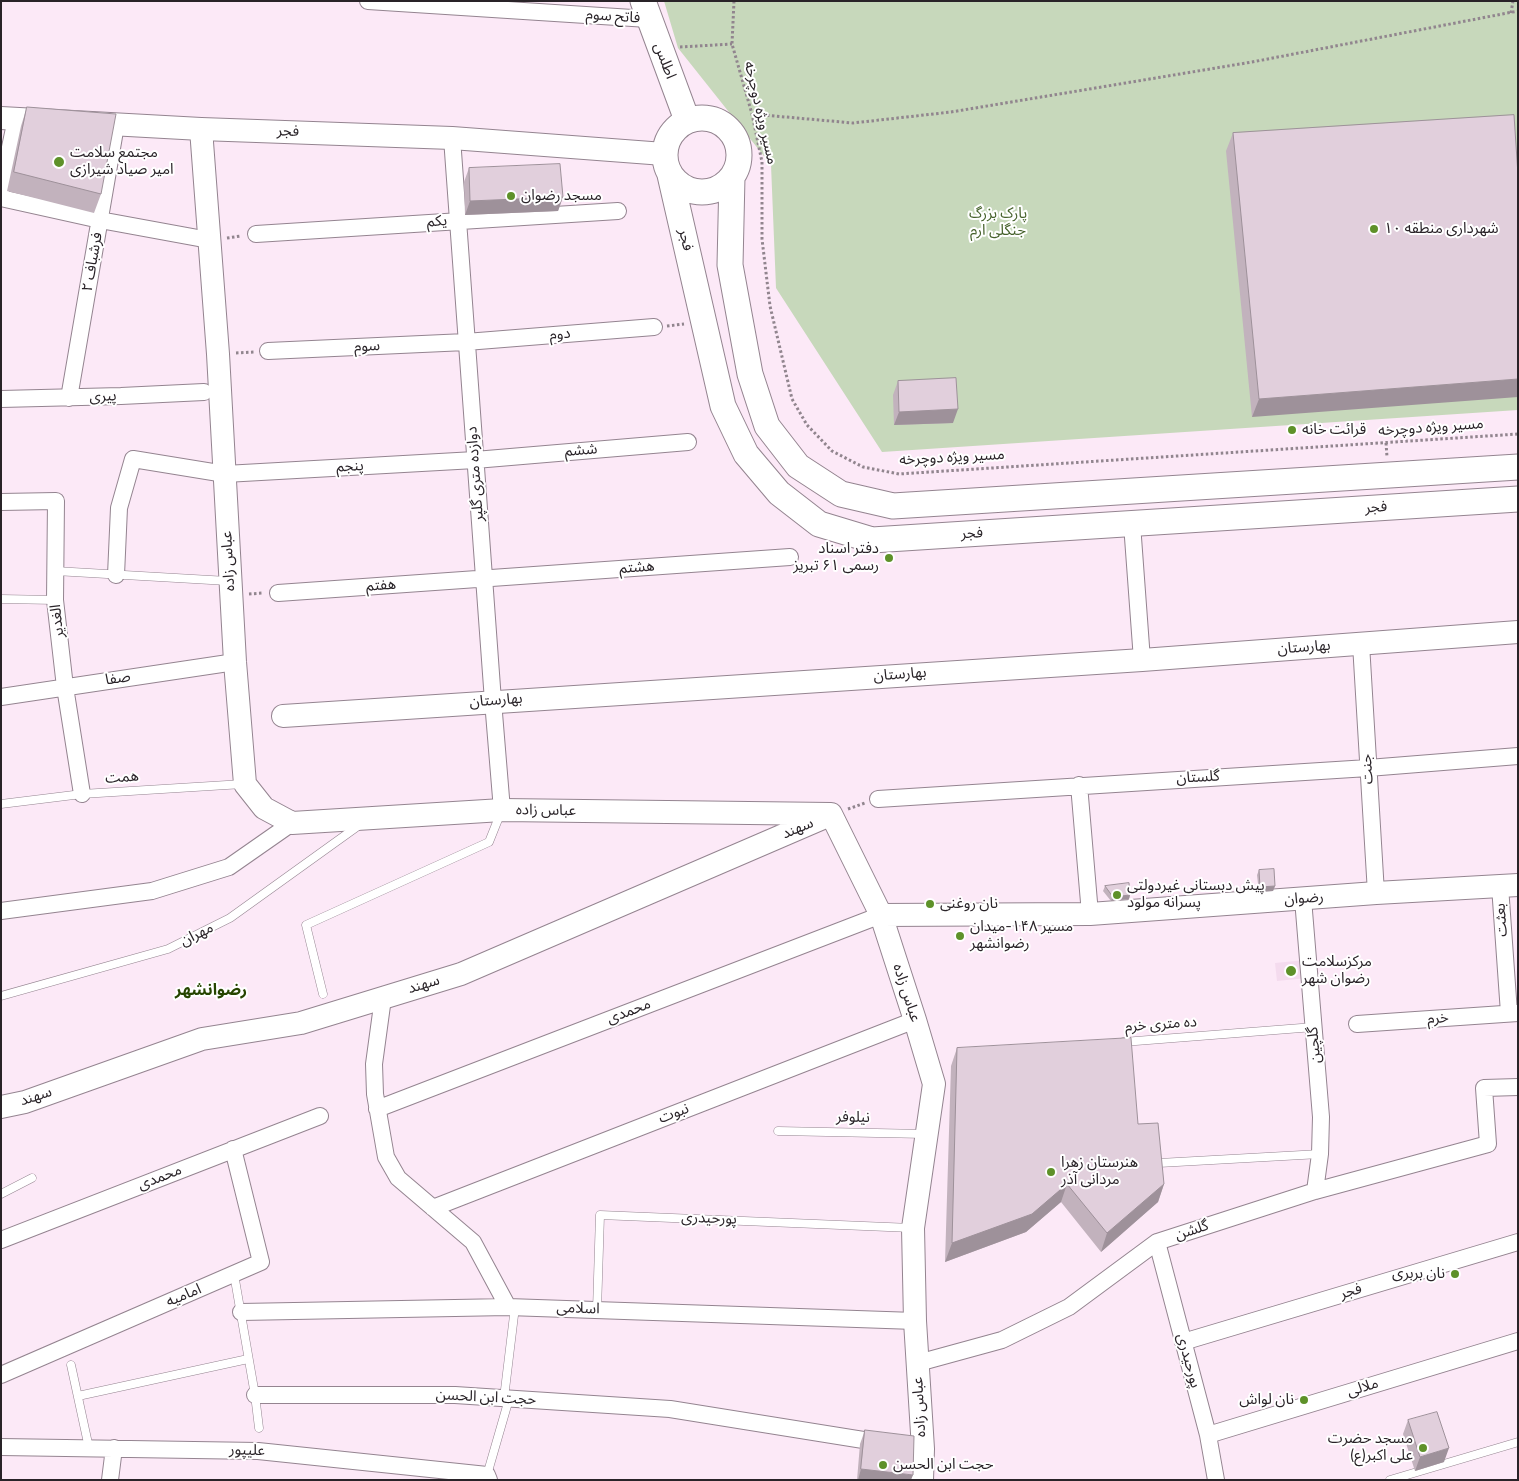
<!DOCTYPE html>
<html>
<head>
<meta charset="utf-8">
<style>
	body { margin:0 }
	#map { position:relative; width:1519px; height:1481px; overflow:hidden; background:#fce9f7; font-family:"Titillium Web",sans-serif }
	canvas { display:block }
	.frame { position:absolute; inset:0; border:2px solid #292328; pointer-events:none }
</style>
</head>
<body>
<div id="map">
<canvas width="1519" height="1481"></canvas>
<div class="frame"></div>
</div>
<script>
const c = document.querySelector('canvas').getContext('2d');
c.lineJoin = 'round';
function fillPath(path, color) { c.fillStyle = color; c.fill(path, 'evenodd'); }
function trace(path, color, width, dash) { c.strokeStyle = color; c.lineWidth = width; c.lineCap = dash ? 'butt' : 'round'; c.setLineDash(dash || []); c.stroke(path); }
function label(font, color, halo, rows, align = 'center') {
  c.font = font + ' "Titillium Web","Noto Sans Arabic",sans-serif'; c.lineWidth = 4; c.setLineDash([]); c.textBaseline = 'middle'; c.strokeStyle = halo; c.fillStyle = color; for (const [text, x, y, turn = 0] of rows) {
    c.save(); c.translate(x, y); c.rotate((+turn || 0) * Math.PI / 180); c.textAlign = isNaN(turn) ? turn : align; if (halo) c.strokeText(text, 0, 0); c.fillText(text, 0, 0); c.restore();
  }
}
fillPath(new Path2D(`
	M1306 960 1307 978 1277 981 1275 963Z`), '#f4dbee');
fillPath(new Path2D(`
	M664 1H1518V410L882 452 776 288 771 165 678 48Z`), '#c7d8bb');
const lane = new Path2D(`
	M55 571 228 581
	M1 599 55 600
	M1 804 82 794 243 784
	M323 994 306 925 489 842 501 812
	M1 996 168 949 230 918 358 826
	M1123 1042 1314 1027
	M778 1131 925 1134
	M1159 1163 1320 1154
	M1 1194 32 1178
	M234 1274 255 1395 259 1428
	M597 1310 600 1215 912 1228
	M71 1365 89 1448
	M78 1396 248 1359
	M504 1398 515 1307
	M487 1475 509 1399
	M1390 1480 1518 1442`);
const street = new Path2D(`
	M368 1 648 19
	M452 138 493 701 502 810
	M1 190 16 119
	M1 198 100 220 209 240
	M256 234 618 211
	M268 351 466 342 654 327
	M69 398 116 125
	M1 399 121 396 204 392
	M1 502 56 501 55 600 65 687 82 794
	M1132 524 1142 660
	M116 575 119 508 133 459 225 474 475 460 688 442
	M278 593 790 557
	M1361 644 1376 893
	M1 697 235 662
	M1079 785 1090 914
	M878 799 1368 768 1518 756
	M1500 886 1509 1013
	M1303 899 1321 1117 1320 1154 1315 1191
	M1 911 152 891 229 867 292 823
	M383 998 374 1064 375 1094 386 1157 398 1178 473 1242 508 1307
	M1357 1024 1518 1013
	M377 1109 881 915
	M433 1208 915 1020
	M1 1240 320 1116
	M1157 1242 1208 1435 1216 1480
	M241 1312 508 1307 915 1321
	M1183 1342 1518 1242
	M918 1363 1002 1340 1069 1307 1157 1242 1315 1191 1488 1144 1484 1088 1518 1087
	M1 1375 261 1262 233 1149
	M255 1395H455L670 1409 882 1443
	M1208 1435 1518 1341
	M1 1447 258 1451 487 1475 489 1480
	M110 1480 114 1448`);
const secondary = new Path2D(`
	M1 118 201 129 452 138 664 154
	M201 129 218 354 235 662 245 784 264 808 292 823 502 810 831 814 881 915 915 1020 934 1084 913 1228 915 1321 923 1449 922 1480
	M283 716 1142 660 1518 632
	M881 915 1090 914 1376 893 1518 885
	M1 1107 25 1102 202 1039 301 1023 461 974 823 818`);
const primary = new Path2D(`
	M643 1 687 120
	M665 155a37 37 0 1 1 74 0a37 37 0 1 1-74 0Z
	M670 175 723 406 746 454 779 493 819 524 872 540 1518 499
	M732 177 730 265 750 374 767 426 798 466 841 494 893 506 1518 467`);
trace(lane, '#948490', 9);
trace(street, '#948490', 18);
trace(secondary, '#948490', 24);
trace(primary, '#948490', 27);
trace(new Path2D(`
	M734 1 732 44 752 114 762 162V239L770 306 792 399 807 425 832 451 863 467 899 474 1518 434
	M1511 13 1513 1
	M680 47 732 44
	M752 114 853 123 951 112 1252 62 1518 11
	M227 238 241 236
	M667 326 684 324
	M236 353 255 352
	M1386 443 1387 457
	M249 594 263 593
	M848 809 865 803`), '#91858e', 3, [2.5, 2.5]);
trace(lane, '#fff', 8);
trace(street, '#fff', 16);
trace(secondary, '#fff', 22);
trace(primary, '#fff', 25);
fillPath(new Path2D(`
	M27 107 101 194 94 213 7 191 21 126Z
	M1233 133 1518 175 1252 417 1226 151Z
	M469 168 563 197 558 211 465 215 464 182Z
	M898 381 953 423 894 425 893 395Z
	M1259 870 1275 886 1273 891 1259 892 1257 875Z
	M1105 886 1130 895 1129 899 1111 901 1103 891Z
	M957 1048 1138 1124 1164 1184 1158 1202 1101 1252 1061 1202 1026 1232 945 1262 951 1066Z
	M1408 1420 1444 1462 1415 1471 1403 1434Z
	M865 1430 911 1480H857L860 1444Z`), '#c2b2bd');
fillPath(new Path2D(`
	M563 197 558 211 465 215 470 201Z
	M1518 379V397L1252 417 1259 399Z
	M958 409 953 423 894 425 899 412Z
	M1275 886 1273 891 1259 892 1260 887Z
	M1130 895 1129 899 1111 901 1113 897Z
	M1067 1184 1061 1202 1026 1232 945 1262 952 1243Z
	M1164 1184 1158 1202 1101 1252 1107 1233Z
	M1449 1448 1444 1462 1415 1471 1420 1457Z
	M861 1469 913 1475 911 1480H858Z`), '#9e919a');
const building = new Path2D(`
	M27 107 116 114 101 194 14 172Z
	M1514 115 1518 175V379L1259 399 1233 133Z
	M560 164 563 197 470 201 469 168Z
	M956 378 958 409 899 412 898 381Z
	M1274 869 1275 886 1260 887 1259 870Z
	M1129 883 1130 895 1113 897 1105 886Z
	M1131 1038 1138 1124 1158 1123 1164 1184 1107 1233 1067 1184 1032 1214 952 1243 957 1048Z
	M1437 1412 1449 1448 1420 1457 1408 1420Z
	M865 1430 914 1436 913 1475 861 1469Z`);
fillPath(building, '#e1cfdc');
trace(building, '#9e919a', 1);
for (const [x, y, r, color] of [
	[59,162,6,"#5e9129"],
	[511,196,5,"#5e9129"],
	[1374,229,5,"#5e9129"],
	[1292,430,5,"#5e9129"],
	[889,558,5,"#5e9129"],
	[1117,895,5,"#5e9129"],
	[930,904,5,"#5e9129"],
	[960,936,5,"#5e9129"],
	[1291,971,6,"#5e9129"],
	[1051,1172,5,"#5e9129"],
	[1455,1274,5,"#5e9129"],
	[1304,1400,5,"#5e9129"],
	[1423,1448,5,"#5e9129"],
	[883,1465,5,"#5e9129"]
]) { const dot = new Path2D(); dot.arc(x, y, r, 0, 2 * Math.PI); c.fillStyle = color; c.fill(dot); trace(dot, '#fff', 2); }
label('15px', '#292328', '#fff', [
	["فاتح سوم",613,17,4],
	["اطلس",664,61,69],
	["مسیر ویژه دوچرخه",760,113,77],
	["فجر",288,132,2],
	["یکم",437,222,-4],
	["فجر",685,240,77],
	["فرشباف ۲",93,262,-80],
	["دوم",560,335,-5],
	["سوم",367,347,-3],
	["پیری",103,397,-2],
	["مسیر ویژه دوچرخه",1431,428,-4],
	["ششم",581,451,-5],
	["مسیر ویژه دوچرخه",952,458,-3],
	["پنجم",350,467,-3],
	["دوازده متری گلپر",476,474,-94],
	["فجر",1376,508,-4],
	["فجر",972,534,-3],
	["عباس زاده",229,561,-93],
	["هشتم",637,568,-4],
	["هفتم",381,586,-4],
	["الغدیر",58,621,-96],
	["بهارستان",1304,648,-4],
	["بهارستان",900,675,-4],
	["صفا",118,679,-9],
	["بهارستان",496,701,-4],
	["جنت",1368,769,-93],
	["همت",122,778,-4],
	["گلستان",1198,778,-3],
	["عباس زاده",546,811,1],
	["سهند",798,829,-23],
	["رضوان",1304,899,-4],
	["بعثت",1502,920,-94],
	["مهران",197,935,-26],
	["سهند",424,985,-17],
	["عباس زاده",906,993,72],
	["محمدی",629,1012,-21],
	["خرم",1438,1019,-4],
	["ده متری خرم",1161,1025,-4],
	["گلچین",1315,1045,-95],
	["سهند",36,1097,-18],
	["نبوت",674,1114,-21],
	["نیلوفر",853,1118,1],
	["محمدی",160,1178,-21],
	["پورحیدری",709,1219,2],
	["گلشن",1192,1231,-18],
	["فجر",1351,1292,-17],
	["امامیه",184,1296,-23],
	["اسلامی",578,1309,2],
	["پورحیدری",1188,1361,75],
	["ملالی",1363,1388,-17],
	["حجت ابن الحسن",486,1398,3],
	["عباس زاده",920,1407,-93],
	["علیپور",247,1451,2]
]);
label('15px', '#292328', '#fff', [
	["مجتمع سلامت",70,153],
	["امیر صیاد شیرازی",70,170],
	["مسجد رضوان",521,196],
	["شهرداری منطقه ۱۰",1384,229],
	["قرائت خانه",1302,430],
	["دفتر اسناد",879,549,"right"],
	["رسمی ۶۱ تبریز",879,566,"right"],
	["پیش دبستانی غیردولتی",1127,886],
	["پسرانه مولود",1127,903],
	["نان روغنی",940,904],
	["مسیر ۱۴۸-میدان",970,927],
	["رضوانشهر",970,944],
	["مرکزسلامت",1302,962],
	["رضوان شهر",1302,979],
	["هنرستان زهرا",1061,1163],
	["مردانی آذر",1061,1180],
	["نان بربری",1445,1274,"right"],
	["نان لواش",1294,1400,"right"],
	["مسجد حضرت",1413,1439,"right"],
	["علی اکبر(ع)",1413,1456,"right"],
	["حجت ابن الحسن",893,1465]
], 'left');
label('15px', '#45612b', '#fff', [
	["پارک بزرگ",998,214],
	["جنگلی ارم",998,231]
]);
label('bold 16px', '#264500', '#fff', [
	["رضوانشهر",211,991]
]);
</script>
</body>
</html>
